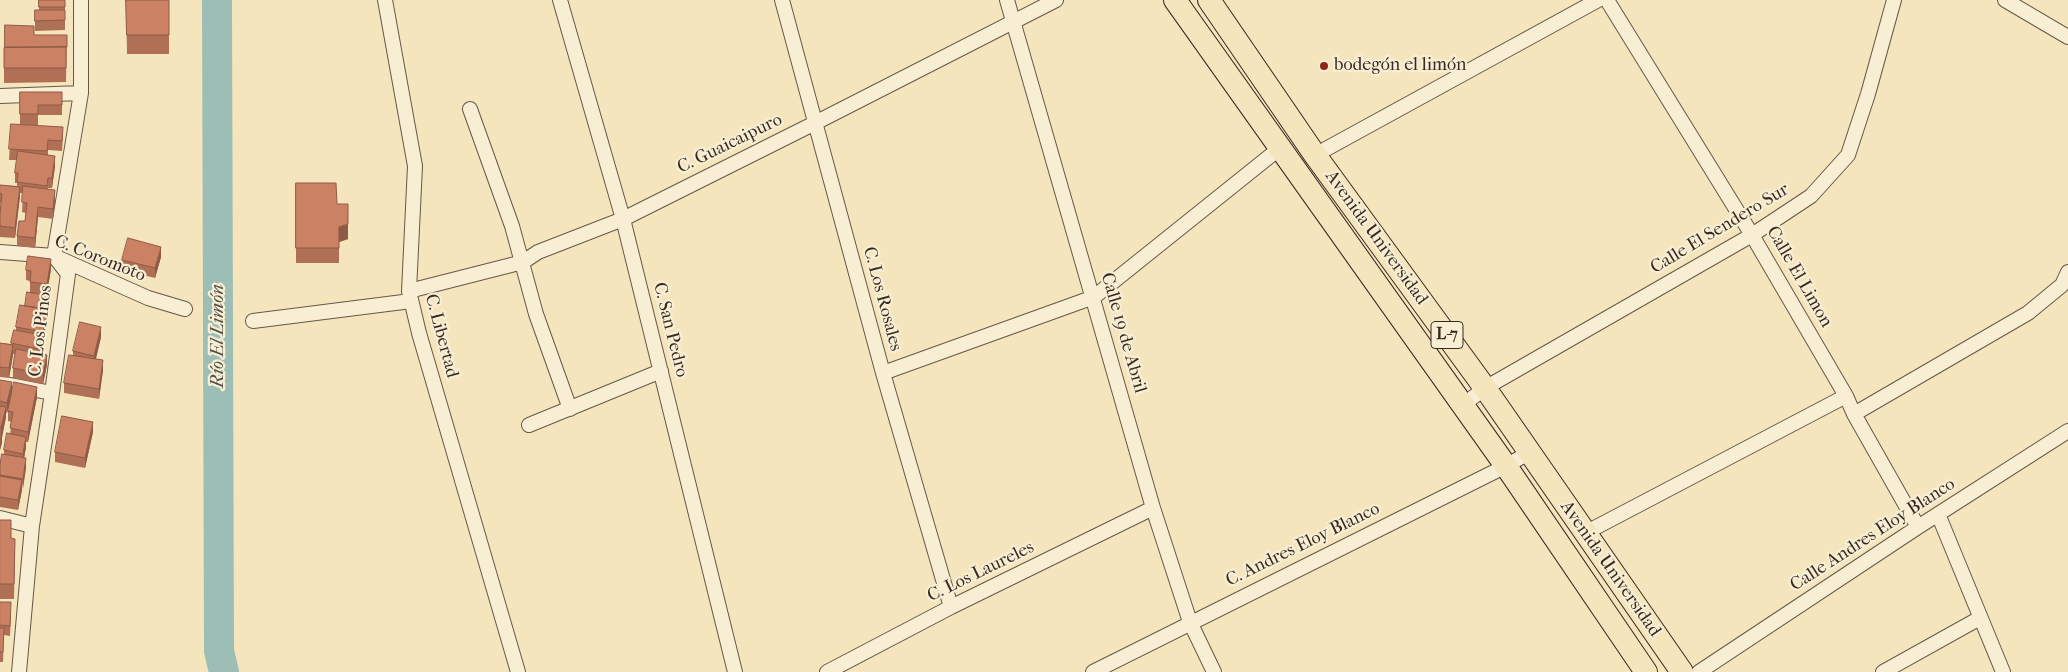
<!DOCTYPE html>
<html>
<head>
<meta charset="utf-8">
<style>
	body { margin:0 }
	canvas { display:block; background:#f5e5bd }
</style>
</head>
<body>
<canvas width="2068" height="672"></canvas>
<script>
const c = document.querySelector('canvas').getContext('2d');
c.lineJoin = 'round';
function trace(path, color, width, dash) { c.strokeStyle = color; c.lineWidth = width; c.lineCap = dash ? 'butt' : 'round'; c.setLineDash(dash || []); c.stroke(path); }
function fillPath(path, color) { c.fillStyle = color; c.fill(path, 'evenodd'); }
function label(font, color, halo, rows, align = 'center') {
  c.font = font + ' "IM FELL French Canon",serif'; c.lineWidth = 4.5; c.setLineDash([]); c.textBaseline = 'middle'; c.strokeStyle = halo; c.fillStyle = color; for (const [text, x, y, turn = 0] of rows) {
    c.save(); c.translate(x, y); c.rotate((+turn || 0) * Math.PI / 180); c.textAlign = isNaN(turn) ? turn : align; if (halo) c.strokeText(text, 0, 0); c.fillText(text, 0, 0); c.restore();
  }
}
trace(new Path2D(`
	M217 0 219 651 224 672`), '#9dbeb5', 30);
const street = new Path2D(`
	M385 0 415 166 409 291 419 333 518 672
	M560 0 623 219 735 672
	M782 0 883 373 951 607
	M1007 0 1153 508 1190 622 1214 672
	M1607 0 1752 235 1846 396 1854 414 1918 527
	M2005 0 2068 37
	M0 96 81 93
	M470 109 512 226 536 314 570 409
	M1315 155 1598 0
	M0 252 54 256 148 298 185 309
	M409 291 523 262 538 252 623 219 815 123 1056 0
	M253 321 411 301
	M883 373 1094 297 1280 148
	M0 383 52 393
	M1463 405 1485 388 1752 235 1811 196 1848 155 1868 94 1894 0
	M1854 414 2028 313 2062 285 2068 272
	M529 425 661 371
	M1938 514 2003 672
	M0 518 32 526
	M1585 533 1846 396
	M19 672 32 526 52 393 68 274 54 256 81 93V0
	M827 672 951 607 1153 508
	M1093 672 1506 466 1530 452
	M1699 672 1918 527 2068 431
	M1883 672 1980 618`);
const primary = new Path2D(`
	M1175 0 1506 466 1646 672
	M1209 0 1315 155 1485 388 1682 672`);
trace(street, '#665848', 16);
trace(primary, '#372921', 24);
trace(street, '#f8eed4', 14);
trace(primary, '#f5e5bd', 22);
fillPath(new Path2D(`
	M39 0H65V30L35 31V10H39Z
	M126 0H169V54H127Z
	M5 25 34 35H67L66 82 4 83V48H5Z
	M20 92H62V115H38V125H20Z
	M11 124 63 137 62 151 48 150V155L55 166 52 188H48V189L55 200 53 219 38 217 35 248 17 246V236L25 221 26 213 22 212 23 193H20L15 238 0 237V213L1 204 0 203V185L17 186V183H15V173L17 160H9Z
	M296 183 337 204 348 239 339 242V263H296Z
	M161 257 155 278 122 270V260Z
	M51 269 47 294 34 293 46 300 44 309 47 320 40 354 47 365 43 384 13 378V368L15 354H13L9 378 0 377V343L11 344 14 330H16V327L30 292V281L26 280V270Z
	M101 337 96 359 103 370 99 399 64 393V383L73 355V351Z
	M0 380 12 392 37 397 28 442H26V447L24 458 26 468 18 510 0 507V465L4 455V450L10 434 12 422 8 421V411L11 393 7 413H6V417L2 437V443L0 450Z
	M93 432 85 468 55 462V452Z
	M0 520 11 538 15 553 14 599H0Z
	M0 602 11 613 10 636 4 635 3 662H0Z`), '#af7056');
fillPath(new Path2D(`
	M55 156V166L52 188V178Z
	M20 187V197L15 238V228Z
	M55 190V200L53 219V209Z
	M38 207V217L35 248V238Z
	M348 224V239L339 242V227Z
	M161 247V257L155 278V268Z
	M51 259V269L47 294V284Z
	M47 309V320L43 342V332Z
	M101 327V337L94 366V356Z
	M42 335V345L39 359V349Z
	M13 345V355L9 378V368Z
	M47 355V365L43 384V374Z
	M103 360V370L99 399V389Z
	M12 382V392L7 413V403Z
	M37 387V397L28 442V432Z
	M6 407V417L2 437V443L0 450 1 428Z
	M93 422V432L85 468V458Z
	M26 437V447L23 464V454Z
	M26 458V468L23 489V479Z
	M22 480V490L18 510V500Z`), '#8e5b46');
const building = new Path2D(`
	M39 0H65V7H39Z
	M126 0H169V35H127Z
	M35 10H65V20L35 21Z
	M5 25 34 26V35H67V47H5Z
	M66 47V68H4V48Z
	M20 92H62V105H38V114H20Z
	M11 124 63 127 62 141 48 140 47 151 9 149Z
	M18 151 55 156 52 178H48L47 186 17 182 18 173H15Z
	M296 183H336L337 204H348V224L339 227V248H296Z
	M0 185 20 187 15 228 0 226V213L2 194 0 193Z
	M23 186 55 190 53 209 38 207 35 238 17 236 19 221H25L27 203 22 202Z
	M128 238 161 247 155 268 122 260Z
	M28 256 51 259 47 284 30 282 31 271 26 270Z
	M27 292 46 295 43 309 25 306Z
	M20 305 47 309 43 332 16 327Z
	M80 322 101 327 94 356 73 351Z
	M14 330 42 335 39 349 11 343Z
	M0 343 13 345 9 368 0 367Z
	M16 349 47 355 43 374 13 368Z
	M69 355 103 360 99 389 64 383Z
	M0 380 12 382 7 403 0 401Z
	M14 382 37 387 28 432 10 428 13 412 8 411Z
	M0 406 6 407 1 428 0 427Z
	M62 416 93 422 85 458 55 452Z
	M7 433 26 437 23 454 4 450Z
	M2 454 26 458 23 479 0 475V465Z
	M0 476 22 480 18 500 0 497Z
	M0 520H11V538L15 539 14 584H0Z
	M0 602H11L10 626 0 625Z
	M0 628H4L3 652H0Z`);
fillPath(building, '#cb8264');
trace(building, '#8e5b46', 1);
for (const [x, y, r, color] of [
	[1324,66,5,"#8f2418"]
]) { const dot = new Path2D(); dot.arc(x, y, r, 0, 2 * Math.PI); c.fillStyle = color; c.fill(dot); trace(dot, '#f8eed4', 2); }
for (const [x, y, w] of [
	[1447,335,32]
]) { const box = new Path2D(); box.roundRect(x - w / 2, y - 13.5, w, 27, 4); c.fillStyle = '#f8eed4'; c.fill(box); trace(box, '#372921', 1); }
label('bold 16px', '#372921', null, [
	["L-7",1447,335]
]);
label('18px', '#372921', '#f8eed4', [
	["bodegón el limón",1334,66]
], 'left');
label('18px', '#372921', '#f8eed4', [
	["C. Guaicaipuro",730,144,-26],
	["Calle El Sendero Sur",1720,229,-31],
	["Avenida Universidad",1376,238,54],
	["C. Coromoto",100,259,22],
	["Calle El Limon",1799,277,60],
	["C. Los Rosales",882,299,75],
	["C. San Pedro",670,330,76],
	["C. Los Pinos",41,331,-83],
	["Calle 19 de Abril",1123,333,74],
	["C. Libertad",441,336,75],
	["Calle Andres Eloy Blanco",1873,535,-33],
	["C. Andres Eloy Blanco",1303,545,-26],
	["Avenida Universidad",1610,569,55],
	["C. Los Laureles",981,572,-26]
]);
label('italic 19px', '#504e46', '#f8eed4', [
	["Río El Limón",218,336,-90]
]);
</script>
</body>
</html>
